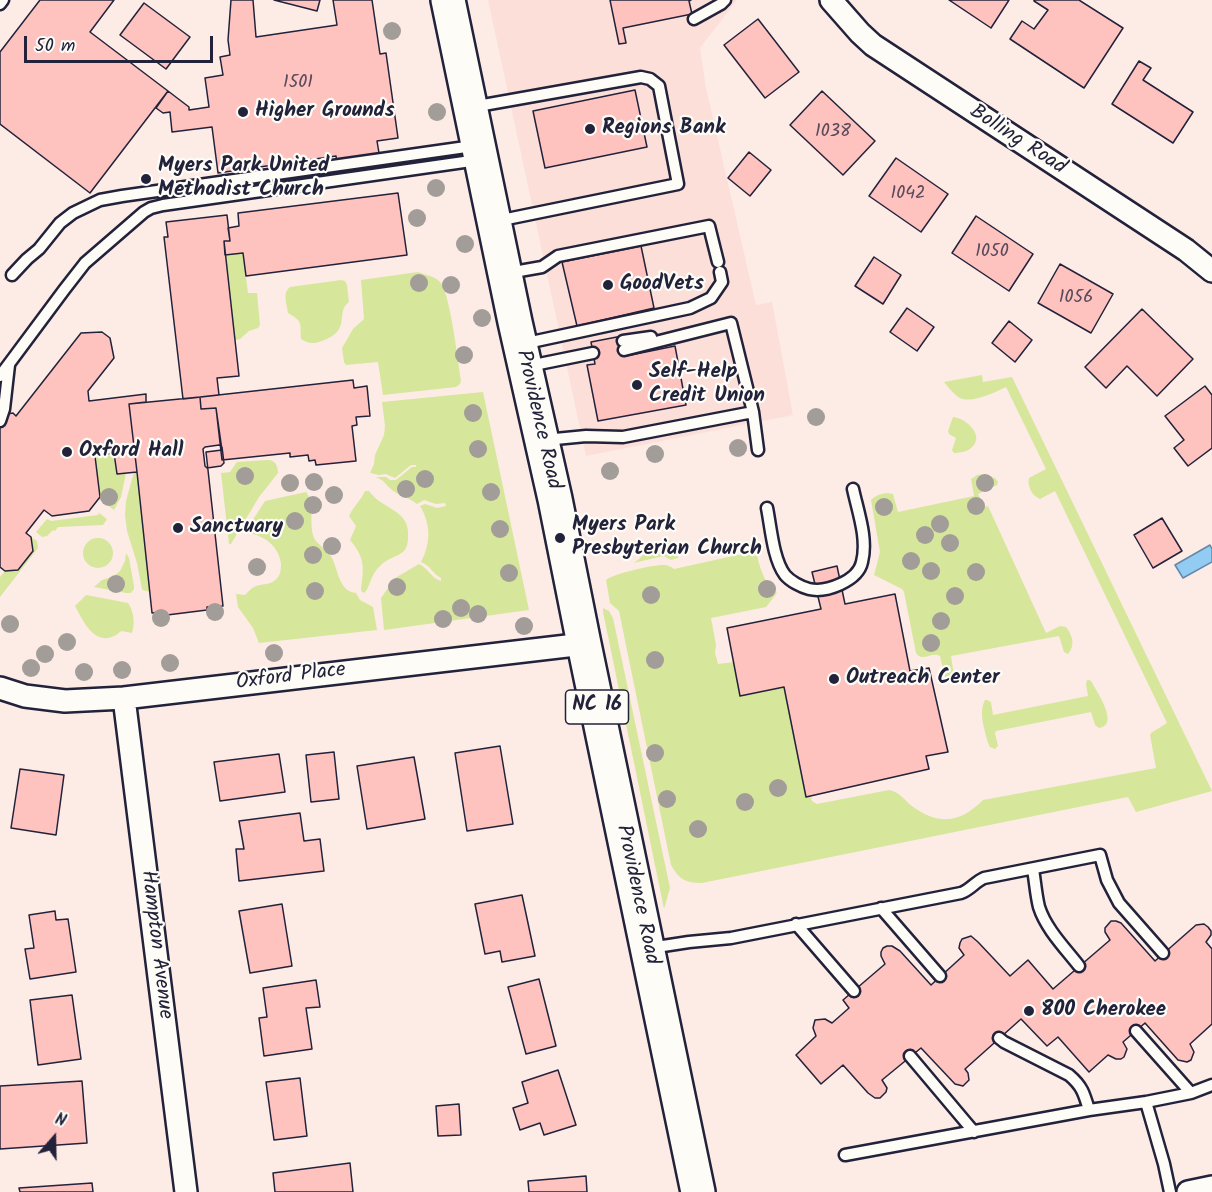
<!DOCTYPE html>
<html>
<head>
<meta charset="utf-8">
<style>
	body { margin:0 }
	#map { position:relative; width:1212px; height:1192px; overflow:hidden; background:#fdebe6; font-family:Kalam,sans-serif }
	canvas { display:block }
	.north { position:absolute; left:24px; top:1108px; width:60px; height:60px; -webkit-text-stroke:4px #fdfcf7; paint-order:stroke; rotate:20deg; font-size:16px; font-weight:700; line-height:24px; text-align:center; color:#22223b }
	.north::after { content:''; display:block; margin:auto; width:21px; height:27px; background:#22223b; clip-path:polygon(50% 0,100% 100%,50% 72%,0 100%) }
	.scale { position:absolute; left:24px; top:36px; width:189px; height:27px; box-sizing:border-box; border:3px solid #22223b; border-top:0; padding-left:8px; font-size:18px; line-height:21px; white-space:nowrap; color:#22223b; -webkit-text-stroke:4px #fdfcf7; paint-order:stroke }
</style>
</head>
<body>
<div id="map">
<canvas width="1212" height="1192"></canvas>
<div class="north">N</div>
<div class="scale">50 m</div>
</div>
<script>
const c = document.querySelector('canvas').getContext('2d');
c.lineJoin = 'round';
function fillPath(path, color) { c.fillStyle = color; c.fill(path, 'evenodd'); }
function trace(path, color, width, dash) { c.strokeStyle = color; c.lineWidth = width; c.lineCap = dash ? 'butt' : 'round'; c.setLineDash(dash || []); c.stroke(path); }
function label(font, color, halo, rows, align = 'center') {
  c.font = font + ' Kalam,sans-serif'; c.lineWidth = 4.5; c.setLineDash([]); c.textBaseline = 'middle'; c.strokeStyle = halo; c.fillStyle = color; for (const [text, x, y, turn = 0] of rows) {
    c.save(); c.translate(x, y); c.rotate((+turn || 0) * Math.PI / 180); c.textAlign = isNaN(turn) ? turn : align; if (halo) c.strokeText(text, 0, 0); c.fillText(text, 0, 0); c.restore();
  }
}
fillPath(new Path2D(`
	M488 0H737L700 48 706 88 756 305 772 302 793 415 586 456Z`), '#fddfda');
fillPath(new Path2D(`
	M243 253 248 293H257L260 325 258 328 249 331 240 339 235 340 225 255Z
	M418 272C425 275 435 276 440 282 450 292 458 362 461 380L460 384 456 387 383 395 378 362 346 365 344 362 342 348 353 329 364 319 361 280Z
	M341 280 345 281 347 285 349 302C334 313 354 331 319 342 312 344 307 343 301 339 300 322 303 322 288 313 287 304 282 293 290 287Z
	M982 375 983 382 1012 377 1212 791 1136 812 1128 797 702 883C685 883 679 879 671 865L619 611 610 603 606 580C612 574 656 564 664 565 668 565 671 567 674 569L756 551C760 568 763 582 777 593L766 607 711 618 716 645 715 653 718 664 734 662 741 696 784 687 812 801 817 804 889 790C900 792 904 800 912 806 939 826 960 823 983 800L1156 768 1150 735 1151 733 1167 723 1055 491 1040 499C1032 496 1027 486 1029 478L1046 469 1006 387C995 392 971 405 958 397 953 393 948 387 944 382Z
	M483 392 529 610 384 630 381 598 395 578 419 564C428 568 431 578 441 581V578C433 574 430 565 421 562 431 543 431 524 420 506L425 504 437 508 446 506 445 503 436 504 424 500 417 504C409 497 398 496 391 489 385 484 384 480 376 477H386L390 480H396L412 467H416V465H411L395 478 386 474 379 475 370 473 374 464 375 455 384 435 385 426 382 402Z
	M953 417C966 418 986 436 971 448 967 452 961 452 956 453H954L952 450 956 438 949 434 948 431Z
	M114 453 117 474 126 473 121 497 114 510 99 499 100 497 95 456Z
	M267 460C275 459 278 466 278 473L259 497 231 544H229L221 473 230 472 237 462Z
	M134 472H137L150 592 143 590 142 589 137 563 127 531 125 515 126 501Z
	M984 474 995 478 998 482 997 485 978 494 984 507 988 506 1046 633 1060 626 1066 627C1072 635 1076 645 1068 654L1064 652 1059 636 951 656 954 675 945 677 940 656C931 651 923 663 916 653L904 592 902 589 874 575 880 552 871 500C876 495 885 492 893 494L898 512 974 496 971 479 977 475Z
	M365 491H369C382 510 411 509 408 538 408 542 407 548 404 551 398 557 387 558 380 566 370 575 370 588 364 593L362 592 361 589C364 567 365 558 350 540L356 526 349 516C353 507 361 500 365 491Z
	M306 492C316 505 308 524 314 538 317 544 324 547 328 552 339 564 336 591 356 593L360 600 373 607 377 630 259 643 253 628 238 607 236 594 245 595C248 592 251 588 256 586 261 584 269 585 274 581 280 577 281 571 281 564 279 545 263 535 245 532L265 501Z
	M99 513 107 519 103 525 58 527 55 531 53 530 47 536 42 537 36 532 47 519 51 521 98 515Z
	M31 537 37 541 38 548 0 597V577L5 571 18 570 33 551Z
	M83 553a15 15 0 1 1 30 0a15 15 0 1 1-30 0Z
	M669 540 674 542 678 558 671 560 664 556 633 563C640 560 643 554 649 549 655 544 662 542 669 540Z
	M126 553 129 558 134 586V589L131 593H126L94 587 102 580 114 576 120 571 125 561Z
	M86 595 128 603C134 611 135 624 132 633L122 631C119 632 117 635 114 636 94 646 82 619 75 606Z
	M603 608 609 611 613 618 670 888 664 909 603 612Z
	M1087 680H1089L1091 681C1097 692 1120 725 1099 728L1095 725 1091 712 996 731 995 733 998 746 995 749 990 747 988 743C985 730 978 713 985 700H987L991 702 993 715 1088 696 1086 684Z`), '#d6e79b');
const water = new Path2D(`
	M1210 545 1212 549V562L1183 578 1175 565Z`);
fillPath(water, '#92ccf2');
trace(water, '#6588a9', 1.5);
const building = new Path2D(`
	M40 0H114L90 32 168 91 90 193 0 124V52Z
	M231 0H253L256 37 337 25 333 0H372L380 54 386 53 398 138 377 141 381 165 338 170 336 156 218 173 212 127 172 132 170 112 163 113 156 108 168 91 189 107V110L209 107 205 78 223 75 220 57 230 55 228 40Z
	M274 0H320L317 11Z
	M610 0H691L689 1 692 14 623 28 626 43 619 44Z
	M949 0H1009L991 28Z
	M1034 0H1079L1123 28 1084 88 1010 39 1022 21 1034 29 1048 10 1034 1Z
	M144 3 190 37 166 69 120 35Z
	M758 19 799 72 765 98 724 45Z
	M1139 61 1151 68 1143 80 1193 112 1173 143 1112 104Z
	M635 90 647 147 545 168 533 111Z
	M822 91 875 141 843 175 790 125Z
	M749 152 771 170 750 196 728 178Z
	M896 158 948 194 921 232 869 196Z
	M398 193 407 255 246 276 243 253 225 255 224 241H230L228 228 239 226 238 213Z
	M227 215 230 241H224L239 376 217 378 219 395 183 399 164 237H168L166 222Z
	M976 216 1033 254 1009 291 952 253Z
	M641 246 654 308 577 326 562 262Z
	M874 257 901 275 883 304 855 286Z
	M1060 264 1113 294 1091 333 1038 303Z
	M907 308 934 327 917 351 890 332Z
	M1142 309 1193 359 1157 396 1127 366 1106 388 1085 367Z
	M1009 321 1032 340 1015 362 992 343Z
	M102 332 110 338 114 358 88 391 89 401 146 394V402L129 404 137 472 117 474 114 453 95 456 100 497 89 511 52 516 44 510 26 533 31 537 33 551 18 570 5 571 0 567V415L13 413 16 416 81 333Z
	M622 336 626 356 675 346 686 405 598 421 587 365 595 364 591 342Z
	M353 380 354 388 367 386 370 416 356 417 357 425 352 426 356 461 316 465 315 460 309 461 308 455 290 457V453L222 460 216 408 201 409 200 397Z
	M1205 386 1212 395V448L1188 466 1174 448 1184 440 1165 416Z
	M200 397 201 409 216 408 222 450 206 452 223 606 207 607V610L167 615 166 612 152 613 137 472 129 404Z
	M219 445 222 447 224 463 221 466 207 468 205 466 203 449 205 447Z
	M1162 518 1182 551 1153 568 1134 535Z
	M837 566 845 604 895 594 910 671 929 668 948 752 926 756 929 769 806 797 784 687 740 696 727 628 821 609 812 572Z
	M500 746 513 824 467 831 455 753Z
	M334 752 339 799 311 802 306 755Z
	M279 754 285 792 220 801 214 762Z
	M414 757 425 819 367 829 357 766Z
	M20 769 64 775 56 835 11 828Z
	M300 813 304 841 320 839 324 871 239 881 236 849H244L239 821Z
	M522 895 535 956 502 962 500 951 485 954 475 904Z
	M282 904 292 966 250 973 239 911Z
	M55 911 56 920 68 919 76 972 30 979 25 949 34 948 29 915Z
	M1111 921H1116L1121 923 1155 961 1196 925 1204 924 1208 927 1211 931V935L1206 942 1212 949V1024L1190 1044 1194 1052 1191 1060 1187 1062 1178 1060 1145 1023 1123 1042 1127 1049 1124 1057 1121 1059H1116L1108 1055 1089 1072 1058 1037 1047 1046 1021 1019 965 1069 968 1073 969 1080 963 1086 955 1084 921 1048 882 1080 887 1088 886 1092 880 1098H875L868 1093 843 1065 821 1084 796 1055 816 1036 813 1028 815 1020 825 1019 832 1023 849 1008 843 1000 885 964 881 956V952L883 948 887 946H892L900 951 931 985 964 955 959 948 960 943 962 939 971 936 978 942 1010 976 1028 960 1053 989 1110 940 1105 932V928Z
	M539 979 556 1046 526 1054 508 987Z
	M316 980 320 1007 306 1008 312 1049 264 1056 259 1018 267 1017 263 988Z
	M72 995 81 1059 38 1065 30 1000Z
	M558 1070 576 1125 544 1135 540 1123 520 1130 513 1108 528 1103 522 1082Z
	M300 1078 307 1136 274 1140 266 1082Z
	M82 1081 87 1143 0 1149V1086Z
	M459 1104 461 1135 438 1136 436 1106Z
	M350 1163 353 1192H275L273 1173Z
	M586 1176 587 1192H529L528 1181Z
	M92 1183 93 1192H20L19 1188Z`);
fillPath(building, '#fec2bf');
trace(building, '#22223b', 1.5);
const lane = new Path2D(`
	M0 4 3 0
	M694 19 721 4 725 0
	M472 107 641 77 650 79 659 86 678 184 497 221
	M508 273 542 267 558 256 709 226 718 262
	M12 275 27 259 39 249 60 223 73 213 100 200 122 196 473 146
	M623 341 651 337
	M522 344 690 308 711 298 722 282 720 272
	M529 366 593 353
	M0 376 64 290 85 263 144 212 151 208 163 205 478 160
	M753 412 758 450
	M0 421 4 409 9 365
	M545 440 586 436 623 437 753 412 731 323 624 350
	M767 508C771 528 773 559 785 575 790 581 801 587 809 589 826 593 858 581 862 562 868 539 858 512 853 489
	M1033 869C1035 881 1036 895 1039 907 1046 929 1065 948 1079 966
	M881 908 940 976
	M796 924 854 991
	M650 948 689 942 731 938 961 893C970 890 975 882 984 878L1100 855 1107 880 1119 903 1163 953
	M1136 1031 1191 1093
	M999 1038 1004 1042 1069 1075C1082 1086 1084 1093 1089 1110
	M910 1056 974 1132
	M1146 1102 1191 1093 1212 1085
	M845 1155 1089 1110 1146 1102 1164 1164 1170 1192`);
const street = new Path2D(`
	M831 0 860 33 873 45 1186 250 1212 271
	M0 688 25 696 65 701 124 698 584 644
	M124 698 186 1192
	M1188 1192 1212 1187`);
const primary = new Path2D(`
	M448 0 515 322 555 499 584 644 698 1192`);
trace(lane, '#22223b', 15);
trace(street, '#22223b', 26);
trace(primary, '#22223b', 38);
trace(lane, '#fdfcf7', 10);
trace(street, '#fdfcf7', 21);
trace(primary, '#fdfcf7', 33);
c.fillStyle = '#a29d98';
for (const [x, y] of [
	[392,31],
	[437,112],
	[436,188],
	[417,218],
	[465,244],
	[419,283],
	[451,285],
	[482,318],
	[464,355],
	[473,413],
	[816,417],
	[738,448],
	[478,449],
	[655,454],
	[610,471],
	[245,476],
	[425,479],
	[314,482],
	[290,483],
	[985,483],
	[406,489],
	[491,492],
	[334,495],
	[109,497],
	[313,505],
	[976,506],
	[884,507],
	[295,521],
	[940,524],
	[500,529],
	[925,535],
	[950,543],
	[332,546],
	[313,555],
	[911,561],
	[257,567],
	[931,571],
	[976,572],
	[509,573],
	[116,584],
	[397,587],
	[767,589],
	[315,591],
	[651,595],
	[955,596],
	[461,608],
	[215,612],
	[478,614],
	[161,618],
	[443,619],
	[941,621],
	[10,624],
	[524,626],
	[67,642],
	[931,643],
	[274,653],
	[45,654],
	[655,660],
	[170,663],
	[31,668],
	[122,670],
	[84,672],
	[655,753],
	[778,788],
	[667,799],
	[745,802],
	[698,829]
]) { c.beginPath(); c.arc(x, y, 9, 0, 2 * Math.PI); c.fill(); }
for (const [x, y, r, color] of [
	[243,112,6,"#22223b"],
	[590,129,6,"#22223b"],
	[146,179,6,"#22223b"],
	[608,285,6,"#22223b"],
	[637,385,6,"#22223b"],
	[67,452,6,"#22223b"],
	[178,528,6,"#22223b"],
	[560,538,6,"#22223b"],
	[834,679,6,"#22223b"],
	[1029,1011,6,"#22223b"]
]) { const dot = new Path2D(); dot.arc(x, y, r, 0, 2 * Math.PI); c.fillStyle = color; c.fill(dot); trace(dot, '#fdfcf7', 2); }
label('18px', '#594a5c', null, [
	["1501",298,84],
	["1038",833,133],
	["1042",908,195],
	["1050",992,253],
	["1056",1076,299]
]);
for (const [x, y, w] of [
	[597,707,63]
]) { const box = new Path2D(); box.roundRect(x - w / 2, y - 17, w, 34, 4.5); c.fillStyle = '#fdfcf7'; c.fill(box); trace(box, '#22223b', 1.5); }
label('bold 20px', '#22223b', null, [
	["NC 16",597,707]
]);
label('bold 21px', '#22223b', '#fdfcf7', [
	["Higher Grounds",255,112],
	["Regions Bank",602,129],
	["Myers Park United",158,167],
	["Methodist Church",158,191],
	["GoodVets",620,285],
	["Self-Help",649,373],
	["Credit Union",649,397],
	["Oxford Hall",79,452],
	["Myers Park",572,526],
	["Presbyterian Church",572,550],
	["Sanctuary",190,528],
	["Outreach Center",846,679],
	["800 Cherokee",1041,1011]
], 'left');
label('21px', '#22223b', '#fdfcf7', [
	["Bolling Road",1017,141,33],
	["Providence Road",537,420,77],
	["Oxford Place",291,678,-7],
	["Providence Road",636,895,78],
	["Hampton Avenue",155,945,83]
]);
</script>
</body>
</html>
